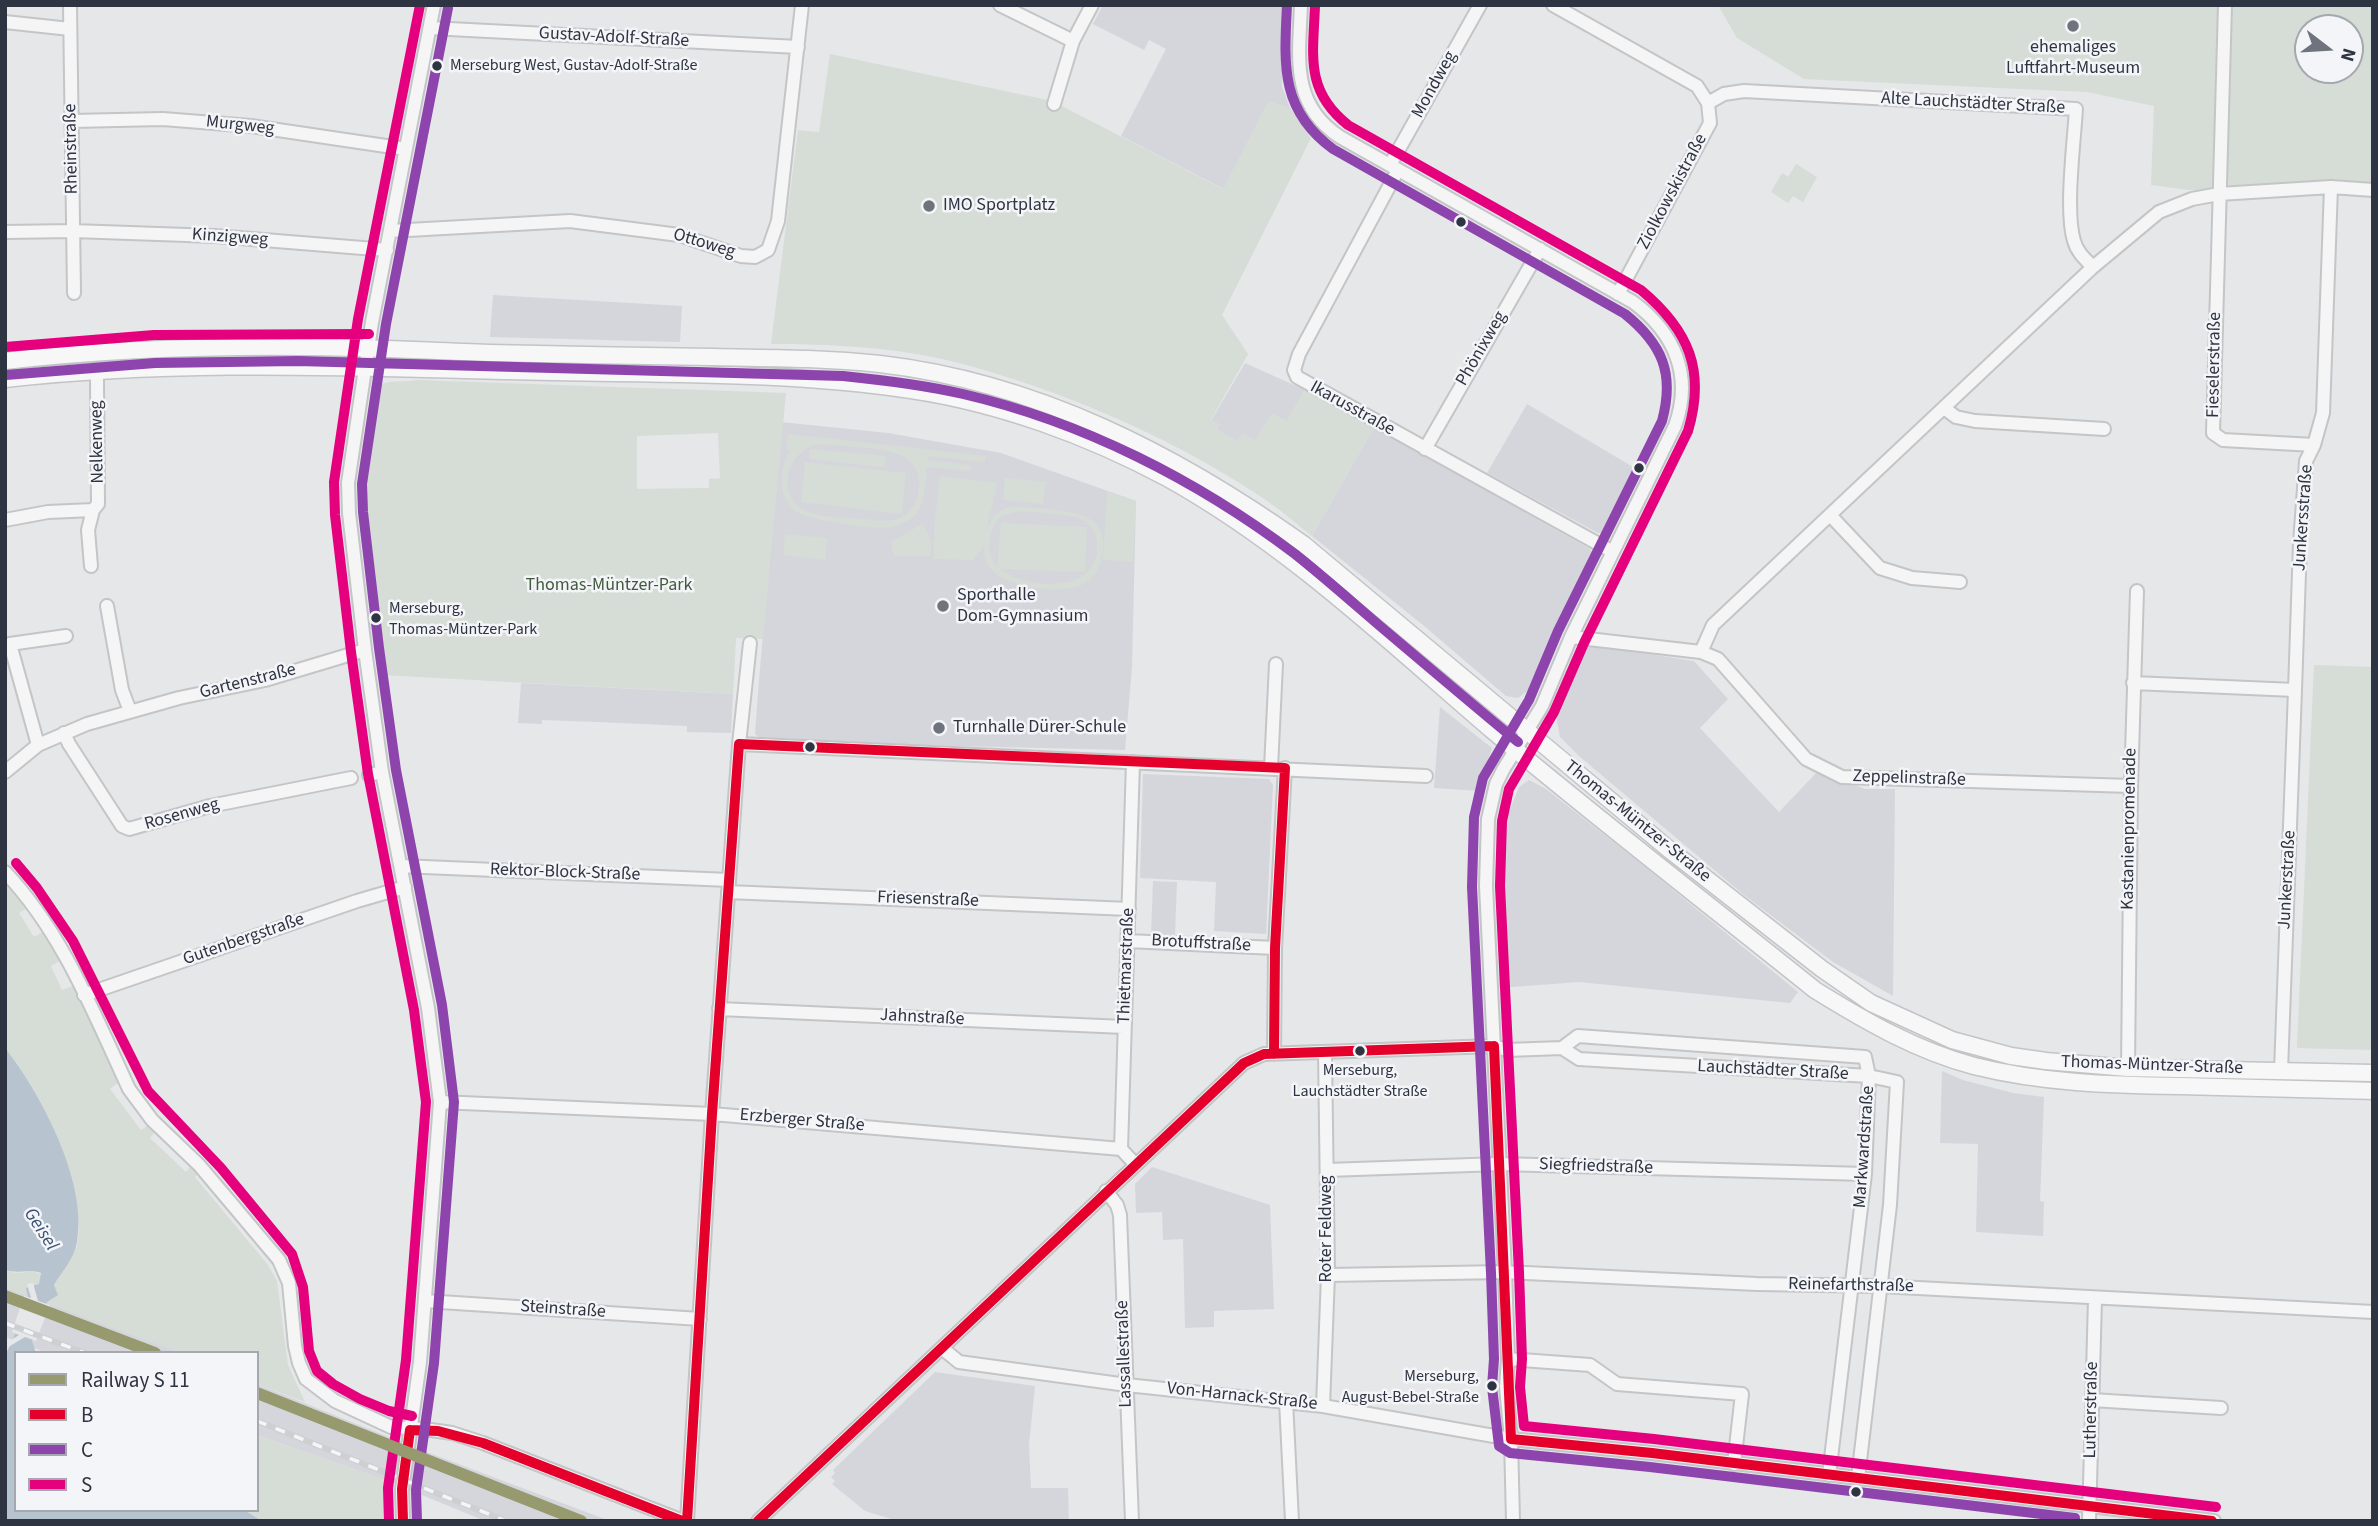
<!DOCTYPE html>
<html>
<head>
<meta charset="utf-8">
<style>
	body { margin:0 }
	#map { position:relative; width:2378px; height:1526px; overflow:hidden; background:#e5e7e9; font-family:"Source Sans 3",sans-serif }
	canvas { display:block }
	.frame { position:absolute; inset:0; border:7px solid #2e3441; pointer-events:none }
	.legend { position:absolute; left:14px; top:1351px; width:245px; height:161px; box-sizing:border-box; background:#f4f5f8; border:2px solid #a5a8af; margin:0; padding:9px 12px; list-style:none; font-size:21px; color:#2e3441 }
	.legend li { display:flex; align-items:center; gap:14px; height:35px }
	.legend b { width:35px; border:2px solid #a5a8af }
	.north { position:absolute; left:2294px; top:14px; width:70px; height:70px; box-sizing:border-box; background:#f4f5f8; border:2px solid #a5a8af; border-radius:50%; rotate:107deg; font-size:19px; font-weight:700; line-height:28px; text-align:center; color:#2e3441 }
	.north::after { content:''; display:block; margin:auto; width:24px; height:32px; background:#6e737c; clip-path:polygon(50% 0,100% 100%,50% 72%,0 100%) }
</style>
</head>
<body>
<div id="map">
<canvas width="2378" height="1526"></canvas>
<div class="frame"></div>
<ul class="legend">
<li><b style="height:9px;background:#969a6e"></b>Railway S 11</li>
<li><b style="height:9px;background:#e4002b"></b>B</li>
<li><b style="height:9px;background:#8e44ad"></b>C</li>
<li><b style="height:9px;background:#e5007d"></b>S</li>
</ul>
<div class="north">N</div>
</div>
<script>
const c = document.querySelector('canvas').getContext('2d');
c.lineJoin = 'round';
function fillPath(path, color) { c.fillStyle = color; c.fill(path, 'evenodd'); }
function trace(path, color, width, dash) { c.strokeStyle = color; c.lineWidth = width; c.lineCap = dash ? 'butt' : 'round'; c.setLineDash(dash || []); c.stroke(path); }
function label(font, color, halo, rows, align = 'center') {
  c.font = font + ' "Source Sans 3",sans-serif'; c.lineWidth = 5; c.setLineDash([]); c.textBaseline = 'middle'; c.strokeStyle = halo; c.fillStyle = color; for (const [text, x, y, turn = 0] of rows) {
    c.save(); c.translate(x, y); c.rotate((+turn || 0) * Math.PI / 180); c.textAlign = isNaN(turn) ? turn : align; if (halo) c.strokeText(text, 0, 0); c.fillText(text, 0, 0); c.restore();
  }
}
fillPath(new Path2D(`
	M1103 5H1284L1282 86 1290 108 1268 102 1224 189 1121 136 1166 49 1149 40 1144 50 1093 24Z
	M493 295 682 306 680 342 490 337Z
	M1245 363 1305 390 1287 421 1255 440 1237 441 1217 430 1211 421Z
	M1527 404 1638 470 1606 533H1598L1487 473Z
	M781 422 888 433 1001 453 1136 501 1132 667 1125 750 918 745 758 737 755 734 758 692Z
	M1374 427 1590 549 1594 556 1595 567 1529 690 1518 698 1506 696 1423 625 1312 536Z
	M1585 644 1694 661 1728 699 1700 728 1779 812 1818 771 1865 789H1895L1893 996 1833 962 1744 895 1579 756 1560 737 1556 716Z
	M521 683 733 694 731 733 687 732V726L597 722 542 720V724L518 723Z
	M1440 707 1492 748 1479 791 1434 788Z
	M1143 774 1269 779 1273 785 1266 934 1214 931 1216 882 1140 878Z
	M1529 780 1546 789 1644 866 1798 992 1790 1003 1579 982 1499 988 1501 839 1507 817 1519 787Z
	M1153 881 1177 882 1175 935 1151 934Z
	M1942 1071 1963 1080 2013 1093 2044 1097 2040 1201 2044 1202 2043 1236 1976 1232 1978 1144 1940 1143Z
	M1152 1167 1270 1205 1274 1309 1214 1311V1327L1185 1328 1183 1239 1163 1240 1162 1212 1136 1213 1135 1184Z
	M5 1287 155 1343 181 1353H47L5 1337Z
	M935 1372 1035 1386 1029 1445 1031 1488H1068L1069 1521H898L865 1511 832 1484 835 1481 831 1477 835 1473 833 1470Z
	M257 1384 424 1451 610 1521H485L388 1481 257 1435Z`), '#d4d6dc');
fillPath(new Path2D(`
	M1718 5H2373V190L2219 194 2151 185 2154 106 2087 92 1804 79 1737 38ZM2308 28H2350V70H2308Z
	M830 54 1052 101 1223 189 1268 102 1290 108 1311 138 1222 315 1248 354 1211 420 1220 424 1217 430 1237 441 1242 433 1255 440 1272 413 1287 421 1305 390 1374 427 1312 536C1294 522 1276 506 1257 494 1165 434 1057 388 951 361 893 347 830 344 771 344L798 130 819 132Z
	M1796 164 1817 177 1803 202 1793 196 1788 203 1771 192 1782 173 1788 177Z
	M417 380 786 393 763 639 736 638 733 694 382 675 360 479C361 460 366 398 379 386 388 379 406 383 417 380ZM718 433 720 478 709 479V488L637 489V436Z
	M788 434 986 456 985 462 928 456V460L970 465V471L927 467C925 482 926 502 916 514 910 520 902 525 893 527 877 530 806 521 794 510 784 501 781 489 782 476 783 467 785 459 790 451L786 450ZM821 444C842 446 890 447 906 458 926 471 922 507 902 517 890 523 877 520 864 519 846 517 817 519 801 508 774 489 791 447 821 444Z
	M810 449 886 456 884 467 809 459Z
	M805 462 906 473 902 514 801 502Z
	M940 476 997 483 987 528C991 519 995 513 1004 509 1017 504 1033 508 1047 509 1080 513 1112 515 1101 560 1099 570 1092 580 1082 585 1060 595 1001 588 988 565 983 556 984 547 984 539L982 549 973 560 933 559 935 520ZM1020 511C1037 513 1071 513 1085 521 1093 527 1097 535 1097 544 1100 594 1028 591 1000 569L1085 572 1087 527 1001 523 997 567C985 552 988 529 1001 516Z
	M1005 478 1046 482 1043 504 1003 500Z
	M1107 491 1136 501 1133 562 1103 560Z
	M922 524C930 534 932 543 931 556H894L891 542Z
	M785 534 827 538 825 560 783 555Z
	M2314 665 2373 667V1050L2297 1048Z
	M5 881 29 907 19 913 34 937 44 931 61 960 51 966 62 990 73 986 119 1082 110 1089 141 1130 149 1125 156 1130 150 1138 186 1172 192 1165 199 1172 195 1177 268 1265 277 1281 288 1365 305 1402 257 1384V1353H181L5 1288V1270C30 1279 29 1261 54 1285L77 1246 79 1229 77 1209 72 1182 5 1048Z
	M257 1435 388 1481 390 1521H262L244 1510H257Z`), '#d6dcd6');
fillPath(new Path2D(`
	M5 1048C41 1094 88 1182 77 1242 74 1259 62 1271 54 1285L58 1295 47 1302 32 1341 36 1353H16V1510H244L262 1521H5V1356L21 1321 28 1298 26 1288 39 1284 41 1273C29 1269 18 1274 5 1270Z`), '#b8c3d0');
fillPath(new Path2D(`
	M33 1283 38 1301 50 1305 36 1341 25 1337 5 1349 8 1342 19 1335 12 1332 24 1296 31 1298 27 1284Z`), '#e5e7e9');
const minor = new Path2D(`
	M70 5 74 293
	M1000 5 1073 41 1092 5
	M1301 5C1299 57 1290 104 1340 137L1633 302C1675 333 1693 376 1675 426L1571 637 1542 706 1503 770 1496 784 1488 819 1486 886 1505 1272 1508 1359 1506 1387 1511 1439 1513 1521
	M1553 5 1697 86 1708 103 1710 123 1618 294
	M2225 5 2213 433 2223 440 2314 445
	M5 22 70 29
	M430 28 798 47
	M1708 103 1724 94 1744 91 2076 109C2074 142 2065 212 2074 241 2077 252 2085 259 2093 267
	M1054 104 1073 41
	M72 121 163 119 251 126 406 149
	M1390 165 1480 5
	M1398 170 1299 354 1294 370 1297 377 1613 552
	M390 231 570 221 679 235 741 256 755 257 768 250 778 221 802 5
	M5 232 73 231 215 236 387 250
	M1944 408 1956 417 1975 421 2104 429
	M1425 449 1540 249
	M1830 515 1880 568 1912 578 1960 582
	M5 520 48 512 93 510 98 504 97 380
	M91 566 88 530 93 510
	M107 606 122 690 130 711
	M1571 637 1701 652 1718 659 1806 759 1842 777 2131 786
	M10 644 38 745
	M6 648 10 644 66 636
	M1701 652 1713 625 2093 267 2159 212 2192 199 2219 194 2331 187 2373 190
	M2133 683 2295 690 2300 543 2306 461 2314 445 2323 413 2331 187
	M64 733 69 744 122 826 129 829 210 806 351 778
	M739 744 1426 776
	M1133 762 1121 1149 1135 1164
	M1271 768 1276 664
	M5 772 38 745 87 724 179 698 265 680 365 650
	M369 775 382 772
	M401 866 729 880
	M5 872C63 933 94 1014 129 1089L152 1120 199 1165 279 1260 289 1283 295 1346 299 1363 306 1379 335 1401 391 1427 424 1429 452 1433 483 1443 683 1521
	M728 892 1129 909
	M1128 941 1275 948
	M84 995 357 901 405 887
	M719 1009 1124 1027
	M1562 1048 1578 1036 1865 1057 1869 1076 1865 1174 1829 1475
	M1274 1054 1275 948 1285 768
	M2128 1068 2131 786 2137 591
	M2281 1071 2295 690
	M440 1102 712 1114 1121 1149
	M1327 1170 1500 1164 1865 1174
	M1106 1191 1117 1205 1120 1215 1132 1521
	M1328 1275 1505 1272 1757 1284 1880 1286 2373 1312
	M425 1301 700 1319
	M942 1348 959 1362 1127 1385 1323 1406 1511 1439 1652 1453 2214 1521
	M1508 1359 1590 1365 1617 1384 1742 1394 1734 1464
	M2092 1400 2221 1408
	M1286 1401 1292 1521
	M1323 1406 1328 1275 1325 1052
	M403 1521 402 1489 420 1362 440 1102 428 1008 382 772 365 650 349 513 348 483 372 322 434 5
	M687 1521 712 1114 739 744 750 643
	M758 1521 1244 1063 1264 1054 1494 1046 1507 1050 1562 1048 1579 1059 1869 1076 1897 1082 1890 1205 1858 1478
	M2089 1521 2095 1299`);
const major = new Path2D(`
	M5 361C103 350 202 346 301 347 364 347 427 351 489 353 563 355 638 356 712 357 767 358 824 358 880 364 1036 382 1176 454 1303 544L1671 851 1822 969 1871 1003 1952 1040 2011 1056 2046 1061 2128 1068 2373 1073
	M5 379C172 360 341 367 509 371 641 375 780 370 911 390 999 403 1089 436 1167 478 1288 545 1389 642 1493 731 1599 820 1708 904 1815 990 1865 1021 1917 1051 1974 1066 2042 1083 2110 1085 2180 1086 2245 1088 2309 1089 2373 1091`);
trace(minor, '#c3c5c7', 16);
trace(major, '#c2c4c7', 19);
trace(minor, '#f5f5f6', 12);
trace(major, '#f7f7f8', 16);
const rail = new Path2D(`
	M5 1323 85 1353
	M257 1421 506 1521`);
trace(rail, '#cecfd1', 6);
trace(rail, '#f4f5f8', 3.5, [10]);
trace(new Path2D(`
	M1494 1046 1511 1439
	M410 1430 438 1431 483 1443 682 1521
	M1511 1439 1652 1453 2212 1521
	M403 1521 402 1489 410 1430
	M687 1521 712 1114 739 744 1285 768 1275 948 1274 1054
	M758 1521 1244 1063 1264 1054 1494 1046`), '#e4002b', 10);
trace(new Path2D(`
	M1287 5C1284 65 1280 110 1333 149L1625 314C1662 344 1675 373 1662 421L1558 631 1529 700 1483 778 1474 817 1472 887 1491 1273 1494 1359 1492 1387 1499 1446 1510 1453 1650 1467 2075 1518V1520
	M6 375 155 363 298 361 843 376C883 380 924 385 963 394 1083 422 1197 480 1295 554 1324 577 1352 602 1380 626 1426 665 1472 704 1518 742
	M417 1521 416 1490 434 1363 454 1102 442 1005 396 770 379 648 363 512 362 484 386 324 448 8`), '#8e44ad', 10);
trace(new Path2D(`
	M1315 6C1313 56 1305 91 1348 125L1641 290C1689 330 1706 371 1688 431L1584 643 1554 712 1509 789 1502 821 1500 886 1519 1272 1522 1359 1520 1387 1524 1426 1654 1439 2216 1507
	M5 347 154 335 369 334
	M16 863 37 888 73 941 148 1091 221 1168 292 1254 303 1287 309 1351 317 1371 333 1384 360 1399 389 1411 412 1416
	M389 1521 388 1488 406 1360 426 1102 414 1010 368 774 351 652 335 515 334 482 358 319 420 5`), '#e5007d', 10);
trace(new Path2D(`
	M5 1296 155 1353
	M257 1393 581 1521`), '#969a6e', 12);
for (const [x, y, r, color] of [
	[2073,26,7,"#6e737c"],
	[437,66,6,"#2e3441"],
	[929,206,7,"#6e737c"],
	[1461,222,6,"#2e3441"],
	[1639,468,6,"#2e3441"],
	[943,606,7,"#6e737c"],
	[376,618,6,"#2e3441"],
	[939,728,7,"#6e737c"],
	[810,747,6,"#2e3441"],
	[1360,1051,6,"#2e3441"],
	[1492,1386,6,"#2e3441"],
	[1856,1492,6,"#2e3441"]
]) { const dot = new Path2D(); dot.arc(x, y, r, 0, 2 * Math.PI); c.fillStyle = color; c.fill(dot); trace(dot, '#f4f5f8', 2.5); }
label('16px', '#2e3441', '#f4f5f8', [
	["Merseburg West, Gustav-Adolf-Straße",450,66],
	["Merseburg,",389,609],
	["Thomas-Müntzer-Park",389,630],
	["Merseburg,",1360,1071,"center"],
	["Lauchstädter Straße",1360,1092,"center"],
	["Merseburg,",1479,1377,"right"],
	["August-Bebel-Straße",1479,1398,"right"]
], 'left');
label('18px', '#2e3441', '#f4f5f8', [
	["Gustav-Adolf-Straße",614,38,3],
	["Mondweg",1435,85,-61],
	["Alte Lauchstädter Straße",1973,104,3],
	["Murgweg",240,126,6],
	["Rheinstraße",72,149,-91],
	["Ziolkowskistraße",1673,192,-62],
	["Kinzigweg",230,238,4],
	["Ottoweg",704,244,17],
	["Phönixweg",1482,349,-60],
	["Fieselerstraße",2215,365,-89],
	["Ikarusstraße",1352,409,29],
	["Nelkenweg",98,442,-91],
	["Junkersstraße",2304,518,-86],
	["Gartenstraße",248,682,-14],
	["Zeppelinstraße",1909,779,2],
	["Rosenweg",182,815,-16],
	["Thomas-Müntzer-Straße",1637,822,39],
	["Kastanienpromenade",2130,829,-89],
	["Rektor-Block-Straße",565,873,2],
	["Junkerstraße",2288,880,-87],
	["Friesenstraße",928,900,2],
	["Gutenbergstraße",244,940,-19],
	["Brotuffstraße",1201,944,3],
	["Thietmarstraße",1127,966,-88],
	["Jahnstraße",922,1018,3],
	["Thomas-Müntzer-Straße",2152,1066,2],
	["Lauchstädter Straße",1773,1071,3],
	["Erzberger Straße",802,1121,5],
	["Markwardstraße",1865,1147,-86],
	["Siegfriedstraße",1596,1167,2],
	["Roter Feldweg",1327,1229,-90],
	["Reinefarthstraße",1851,1286,1],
	["Steinstraße",563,1310,4],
	["Lassallestraße",1125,1354,-92],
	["Von-Harnack-Straße",1242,1397,6],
	["Lutherstraße",2092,1410,-89]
]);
label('18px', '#2e3441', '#f4f5f8', [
	["ehemaliges",2073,48,"center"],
	["Luftfahrt-Museum",2073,69,"center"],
	["IMO Sportplatz",943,206],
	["Sporthalle",957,596],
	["Dom-Gymnasium",957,617],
	["Turnhalle Dürer-Schule",953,728]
], 'left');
label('18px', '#415b3c', '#f4f5f8', [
	["Thomas-Müntzer-Park",609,586]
]);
label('italic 19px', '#3c5171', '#f4f5f8', [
	["Geisel",40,1230,57]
]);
</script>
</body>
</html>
